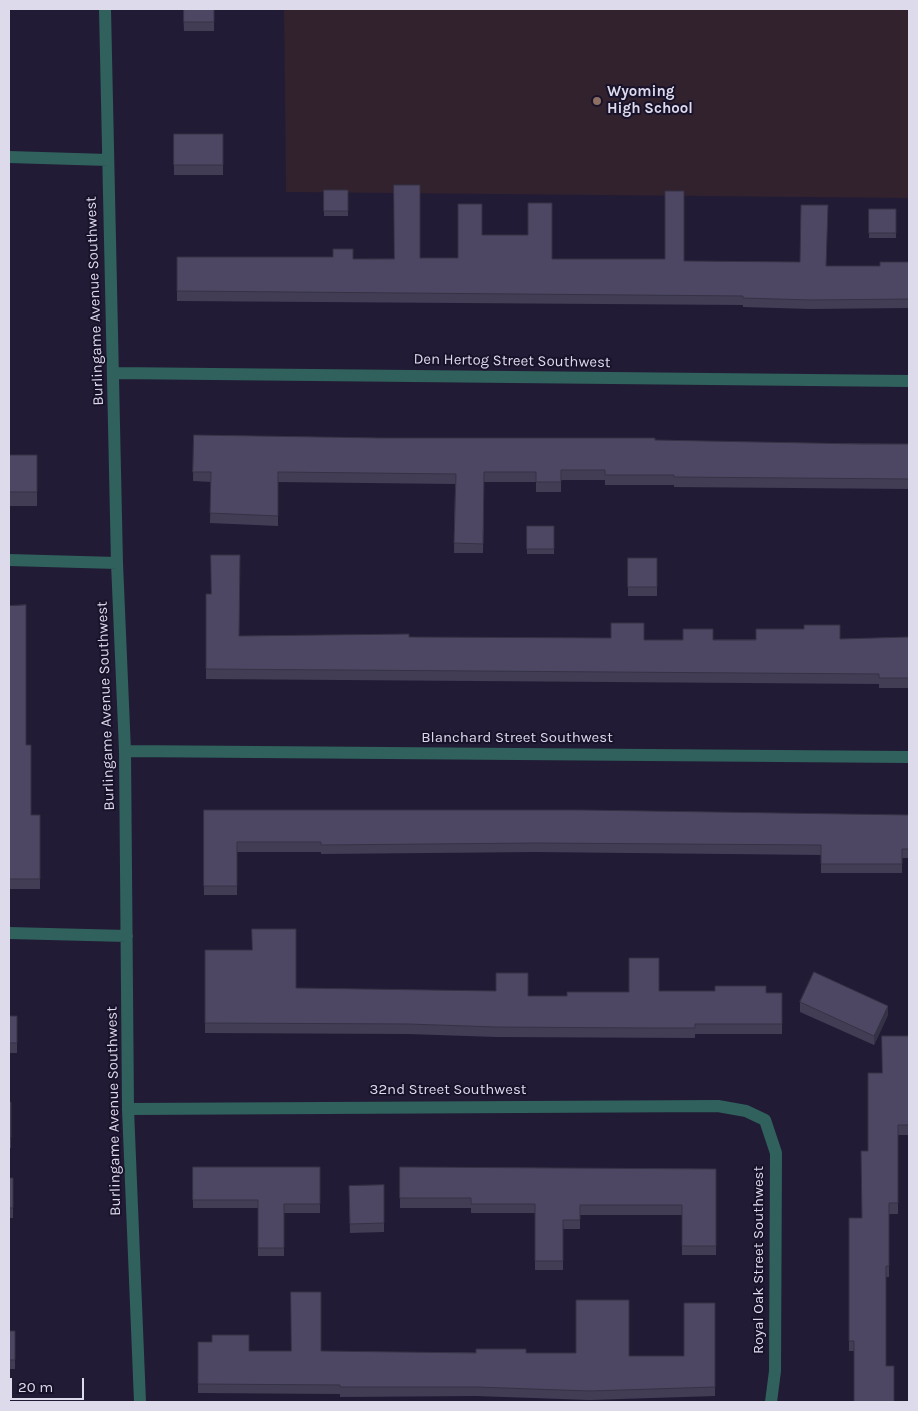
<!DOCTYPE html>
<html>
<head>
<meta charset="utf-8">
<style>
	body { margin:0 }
	#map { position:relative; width:918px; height:1411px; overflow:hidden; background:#221b35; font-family:Karla,sans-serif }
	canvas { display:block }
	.frame { position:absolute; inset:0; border:10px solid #dddaec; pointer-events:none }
	.scale { position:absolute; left:10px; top:1378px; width:74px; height:22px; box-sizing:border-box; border:2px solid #dddaec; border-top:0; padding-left:6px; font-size:15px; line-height:18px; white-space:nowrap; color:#dddaec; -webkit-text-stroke:4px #19122b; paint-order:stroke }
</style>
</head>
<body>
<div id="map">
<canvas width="918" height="1411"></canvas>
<div class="frame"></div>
<div class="scale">20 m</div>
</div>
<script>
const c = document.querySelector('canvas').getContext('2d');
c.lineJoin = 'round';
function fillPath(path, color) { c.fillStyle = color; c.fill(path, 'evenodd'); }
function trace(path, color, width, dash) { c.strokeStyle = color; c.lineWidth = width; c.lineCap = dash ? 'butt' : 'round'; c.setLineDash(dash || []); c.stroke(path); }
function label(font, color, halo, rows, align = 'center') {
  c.font = font + ' Karla,sans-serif'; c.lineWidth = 4; c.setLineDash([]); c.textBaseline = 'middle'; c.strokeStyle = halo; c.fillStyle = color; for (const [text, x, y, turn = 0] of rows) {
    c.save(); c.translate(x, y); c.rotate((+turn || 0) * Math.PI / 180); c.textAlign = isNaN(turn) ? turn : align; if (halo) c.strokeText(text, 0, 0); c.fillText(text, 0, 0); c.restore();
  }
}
fillPath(new Path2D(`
	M284 9H909V198L286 192Z`), '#31222e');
trace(new Path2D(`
	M105 9 117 563 125 751 128 1109 140 1402
	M9 157 108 160
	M114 373 909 381
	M9 560 117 563
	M125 751 909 757
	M9 933 127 936
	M128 1109 718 1106 746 1111 765 1120 776 1153 775 1371 771 1402`), '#30615c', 12);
fillPath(new Path2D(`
	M183 9H214V31H184Z
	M174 134H223V175H174Z
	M324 190H348V216H324Z
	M869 209H896V238H869Z
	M482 235 552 259 684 261 826 266H880L909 262V308L811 309 743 307V305L177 301V257L353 259 458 258Z
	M194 435 380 438 909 444V489L674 487V485H605V480H561V492H536V482H484L483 553H454L455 484 278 482V526L210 523 211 482 193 481Z
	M9 455H37V506H9Z
	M527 526H554V554H527Z
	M628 558H657V596H628Z
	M206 594 239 636 644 640 840 639 909 637V688H879V684L206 679Z
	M9 606 26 745 31 815H40V889H9Z
	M204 810 909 815V858H902V873H821V855L535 852 321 854V852H237V895H204Z
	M205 950 296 988 528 996H567L659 991 782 993V1034H695V1038L496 1037 408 1034 205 1033Z
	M800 1002 888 1015 874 1045 800 1012Z
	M9 1016H17V1053H9Z
	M909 1036V1135H898V1214H889V1277H886V1366L894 1402 854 1351H849V1218H862L868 1151 882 1073Z
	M9 1102H11V1148H9Z
	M193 1167H320V1213H284V1256H258V1208H193Z
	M400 1167 716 1169V1255H682V1215H580V1229H563V1270H535V1213H471V1208H400Z
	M9 1178H13V1218H9Z
	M384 1185V1232L350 1233 349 1186Z
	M715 1303V1396L590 1400 476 1396 340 1397V1394L198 1393V1342L249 1351 526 1353 629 1356H684Z
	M9 1331H15V1369H9Z`), '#423d55');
fillPath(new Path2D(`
	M888 1006V1015L874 1045V1036Z`), '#363245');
const building = new Path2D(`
	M184 9H214V22H184Z
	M174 134H223V165H174Z
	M394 185H420V258H458V204H482V235H528V203H552V259H665V191H684V261L800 262 801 205H828L826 266H880V262H909V299L811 300 743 298V296L177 291V257H333V249H353V259H394Z
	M324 190H348V211H324Z
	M869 209H896V233H869Z
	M194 435 380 438H655V440L860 444H909V479L674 477V475H605V470H561V482H536V472H484L483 544 454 543 456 474 278 472V516L210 513 211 472H193Z
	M9 455H37V492H9Z
	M527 526H554V549H527Z
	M211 555H240L239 636 409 634V637L611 638V623H644V640H683V629H713V640H756V629H804V625H840V639L909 637V678H879V674L206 669V594H211Z
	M628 558H657V587H628Z
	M26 605V745H31V815H40V879H9V606Z
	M204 810H582L909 815V849H902V864H821V845L535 843 321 845V842H237V886H204Z
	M252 929H296V988L496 991V973H528V996H567V992H629V958H659V991H715V986H766V993H782V1024H695V1028H645L496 1027 408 1024 205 1023V950H252Z
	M814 972 888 1006 874 1036 800 1002Z
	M9 1016H17V1043H9Z
	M882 1036H909V1125H898V1203H889V1266H886V1366H894V1402H854V1341H849V1218H862L861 1151H868V1073H882Z
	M9 1102H11V1138H9Z
	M193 1167H320V1204H284V1248H258V1200H193Z
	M400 1167 716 1169V1246H682V1205H580V1220H563V1261H535V1204H471V1198H400Z
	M9 1178H13V1208H9Z
	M384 1185V1223L350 1224 349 1186Z
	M291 1292H321V1351L476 1353V1349H526V1353H576V1300H629V1356H684V1303H715V1387L590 1391 476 1387H340V1385L198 1384V1342H212V1335H249V1351H291Z
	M9 1331H15V1360H9Z`);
fillPath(building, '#4d4763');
trace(building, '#363245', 1);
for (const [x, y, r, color] of [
	[597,101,5,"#8d6e63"]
]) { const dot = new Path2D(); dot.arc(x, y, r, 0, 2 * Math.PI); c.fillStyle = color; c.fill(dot); trace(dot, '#19122b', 2); }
label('bold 15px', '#dddaec', '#19122b', [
	["Wyoming",607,92],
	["High School",607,109]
], 'left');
label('15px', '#dddaec', '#19122b', [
	["Burlingame Avenue Southwest",95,301,-92],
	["Den Hertog Street Southwest",512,361,1],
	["Burlingame Avenue Southwest",106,706,-92],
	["Blanchard Street Southwest",517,738],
	["32nd Street Southwest",448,1090],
	["Burlingame Avenue Southwest",114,1111,-91],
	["Royal Oak Street Southwest",759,1260,-90]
]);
</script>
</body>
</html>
